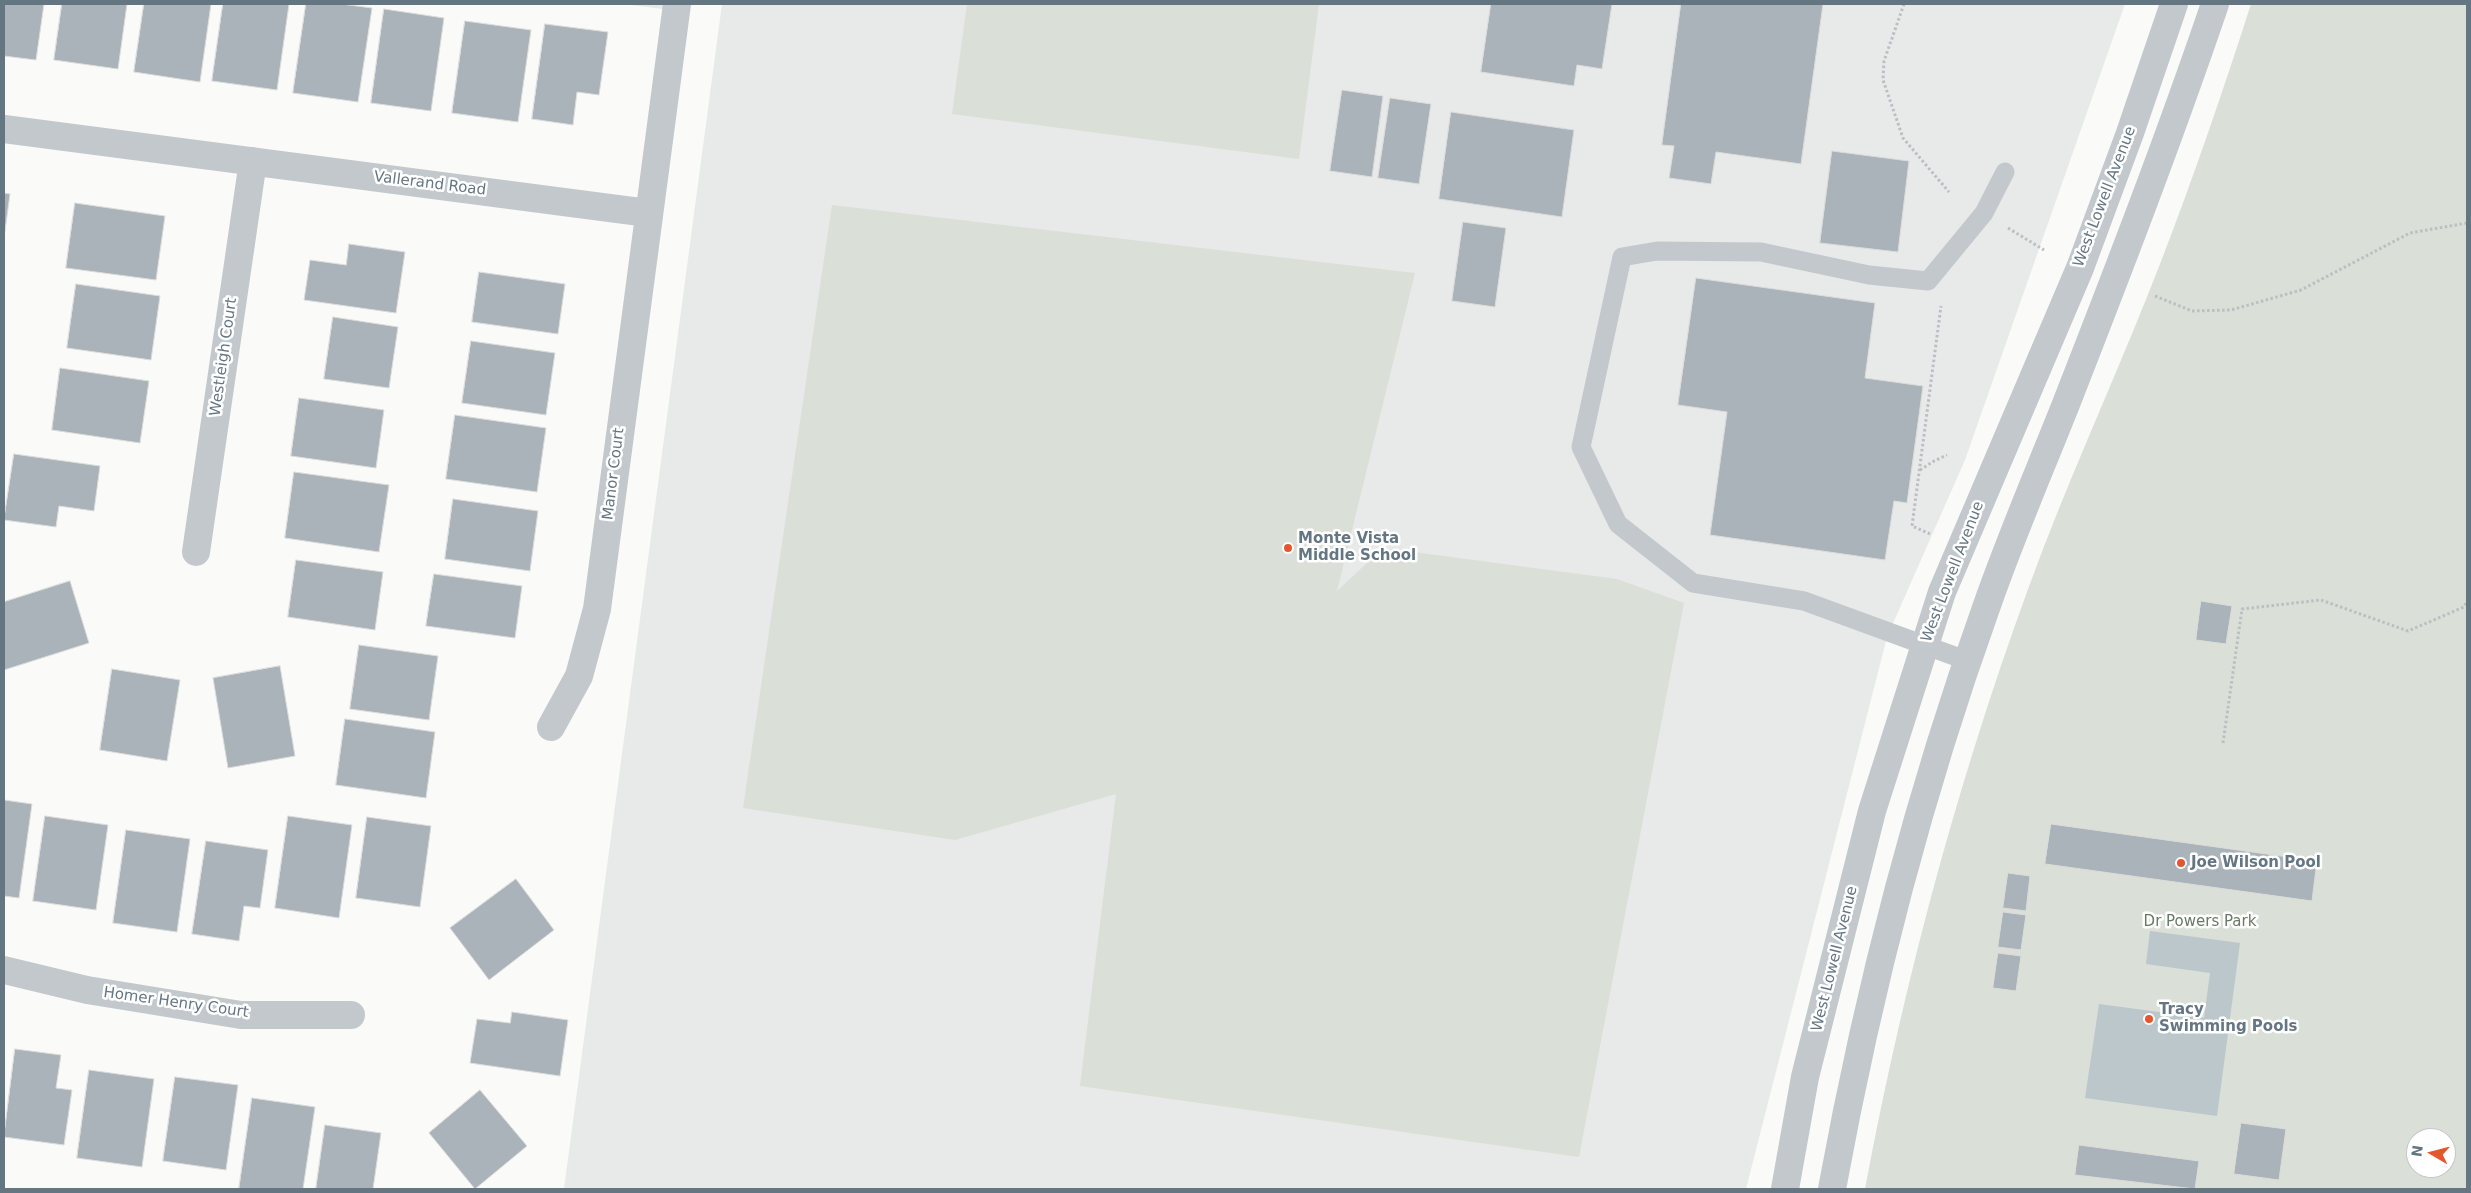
<!DOCTYPE html>
<html>
<head>
<meta charset="utf-8">
<style>
	body { margin:0 }
	#map { position:relative; width:2471px; height:1193px; overflow:hidden; background:#fafaf8; font-family:"DejaVu Sans",sans-serif }
	canvas { display:block }
	.frame { position:absolute; inset:0; border:5px solid #657683; pointer-events:none }
	.north { position:absolute; left:2406px; top:1128px; width:50px; height:50px; box-sizing:border-box; background:#fff; border:1px solid #c1c8cd; border-radius:50%; rotate:278deg; font-size:14px; font-weight:700; line-height:20px; text-align:center; color:#657683 }
	.north::after { content:''; display:block; margin:auto; width:18px; height:22px; background:#e4572e; clip-path:polygon(50% 0,100% 100%,50% 72%,0 100%) }
</style>
</head>
<body>
<div id="map">
<canvas width="2471" height="1193"></canvas>
<div class="frame"></div>
<div class="north">N</div>
</div>
<script>
const c = document.querySelector('canvas').getContext('2d');
c.lineJoin = 'round';
function fillPath(path, color) { c.fillStyle = color; c.fill(path, 'evenodd'); }
function trace(path, color, width, dash) { c.strokeStyle = color; c.lineWidth = width; c.lineCap = dash ? 'butt' : 'round'; c.setLineDash(dash || []); c.stroke(path); }
function label(font, color, halo, rows, align = 'center') {
  c.font = font + ' "DejaVu Sans",sans-serif'; c.lineWidth = 5; c.setLineDash([]); c.textBaseline = 'middle'; c.strokeStyle = halo; c.fillStyle = color; for (const [text, x, y, turn = 0] of rows) {
    c.save(); c.translate(x, y); c.rotate((+turn || 0) * Math.PI / 180); c.textAlign = isNaN(turn) ? turn : align; if (halo) c.strokeText(text, 0, 0); c.fillText(text, 0, 0); c.restore();
  }
}
fillPath(new Path2D(`
	M624 4H664L663 9Z
	M722 4H2125L1965 460 1887 637 1746 1189H564Z`), '#e8e9e9');
fillPath(new Path2D(`
	M967 4H1319L1299 159 952 114Z
	M2251 4H2467V1189H1865C1906 971 1964 757 2043 549 2080 453 2123 360 2160 264 2193 179 2223 91 2251 4ZM2416 1138H2446V1168H2416Z
	M832 205 1415 273 1337 591 1383 548 1617 579 1684 603 1579 1157 1080 1086 1116 794 955 840 743 808Z`), '#dadfd7');
fillPath(new Path2D(`
	M2150 931 2240 943 2217 1116 2085 1098 2099 1004 2204 1018 2210 973 2146 964Z`), '#bbc7cb');
const building = new Path2D(`
	M4 4H44L36 60 4 56Z
	M62 4H127L118 69 54 60Z
	M144 4H211L200 82 134 72Z
	M223 4H289L277 90 212 81Z
	M306 4H341L372 8 358 102 293 93Z
	M1491 4H1612L1602 69 1577 65 1574 86 1481 72Z
	M1681 4H1823L1801 164 1716 152 1711 184 1669 178 1674 146 1662 145Z
	M384 9 444 18 431 111 371 103Z
	M465 21 531 30 518 122 452 113Z
	M545 24 608 32 599 95 577 92 573 125 532 119Z
	M1342 90 1383 96 1372 177 1330 171Z
	M1390 98 1431 104 1419 184 1378 178Z
	M1451 112 1574 130 1562 217 1439 199Z
	M1832 151 1909 161 1898 252 1820 243Z
	M4 193 10 194 4 238Z
	M75 203 165 216 156 280 66 268Z
	M1463 222 1506 228 1495 307 1452 301Z
	M349 244 405 252 396 313 304 300 310 260 346 265Z
	M479 272 565 284 558 334 472 322Z
	M1696 278 1875 303 1865 378 1923 386 1907 503 1894 501 1885 560 1710 535 1727 412 1678 405Z
	M76 284 160 296 151 360 67 348Z
	M333 317 398 327 389 388 324 379Z
	M471 341 555 353 546 415 462 403Z
	M60 368 149 381 140 443 52 430Z
	M299 398 384 410 376 468 291 456Z
	M455 415 546 428 537 492 446 479Z
	M14 454 100 466 94 511 59 506 56 527 4 520Z
	M294 472 389 485 379 552 285 538Z
	M453 499 538 511 530 571 445 559Z
	M296 560 383 572 375 630 288 617Z
	M434 574 522 586 515 638 426 626Z
	M70 581 89 643 4 670V602Z
	M2201 601 2232 606 2226 644 2196 640Z
	M359 645 438 656 429 720 350 709Z
	M280 666 295 756 228 768 213 678Z
	M112 669 180 680 167 761 100 750Z
	M345 719 435 732 426 798 336 785Z
	M4 800 32 804 19 898 4 896Z
	M45 816 108 825 96 910 33 901Z
	M288 816 352 825 339 918 275 908Z
	M367 817 431 826 420 907 356 898Z
	M2051 824 2317 861 2312 901 2045 864Z
	M126 830 190 839 177 932 113 923Z
	M206 841 268 850 260 908 244 906 239 941 192 934Z
	M2008 873 2030 876 2026 911 2003 908Z
	M516 879 554 930 489 980 450 928Z
	M2003 912 2026 915 2021 950 1998 947Z
	M1998 953 2021 956 2016 991 1993 988Z
	M512 1012 568 1020 560 1076 470 1063 477 1019 510 1023Z
	M15 1049 61 1055 56 1088 72 1090 64 1145 4 1137Z
	M89 1070 154 1079 142 1167 77 1158Z
	M175 1077 238 1085 226 1170 163 1161Z
	M480 1090 527 1146 475 1189 429 1133Z
	M252 1098 315 1107 303 1189H239Z
	M2241 1123 2286 1129 2279 1180 2234 1174Z
	M325 1125 381 1133 373 1189H316Z
	M2079 1145 2199 1161 2195 1189 2075 1175Z`);
fillPath(building, '#aab3b9');
trace(building, '#dcdcda', 1);
trace(new Path2D(`
	M1904 4 1884 61 1883 80 1903 138 1949 192
	M2008 228 2044 250
	M2155 296 2192 311 2231 310 2301 290 2410 233 2467 223
	M1920 470 1934 461 1947 455
	M1930 534 1912 526 1941 306
	M2223 743 2242 609 2321 600 2408 631 2464 607 2467 601`), '#bbbfc2', 3, [2.5, 2.5]);
trace(new Path2D(`
	M1968 661 1804 601 1693 583 1618 524 1581 447 1622 257 1657 251 1761 252 1869 275 1928 281 1984 213 2005 172`), '#c3c8cc', 19);
trace(new Path2D(`
	M4 129 648 213
	M196 552 253 161
	M551 727 579 676 597 609 677 4
	M4 970 87 990 241 1015H351`), '#c3c8cc', 28);
trace(new Path2D(`
	M1785 1189 1805 1077 1872 811 1942 592 2080 268 2130 133 2174 4
	M1832 1189C1868 992 1918 797 1986 608 2010 539 2039 472 2066 404 2118 271 2169 139 2215 4`), '#c3c8cc', 28);
for (const [x, y, r, color] of [
	[1288,548,5,"#e4572e"],
	[2181,863,5,"#e4572e"],
	[2149,1019,5,"#e4572e"]
]) { const dot = new Path2D(); dot.arc(x, y, r, 0, 2 * Math.PI); c.fillStyle = color; c.fill(dot); trace(dot, '#fff', 2); }
label('15px', '#657683', '#fff', [
	["Vallerand Road",430,184,7],
	["West Lowell Avenue",2105,197,-69],
	["Westleigh Court",224,357,-82],
	["Manor Court",614,474,-83],
	["West Lowell Avenue",1953,572,-69],
	["West Lowell Avenue",1835,959,-76],
	["Homer Henry Court",176,1003,8]
]);
label('bold 15px', '#657683', '#fff', [
	["Monte Vista",1298,539],
	["Middle School",1298,556],
	["Joe Wilson Pool",2191,863],
	["Tracy",2159,1010],
	["Swimming Pools",2159,1027]
], 'left');
label('15px', '#687a64', '#fff', [
	["Dr Powers Park",2200,922]
]);
</script>
</body>
</html>
